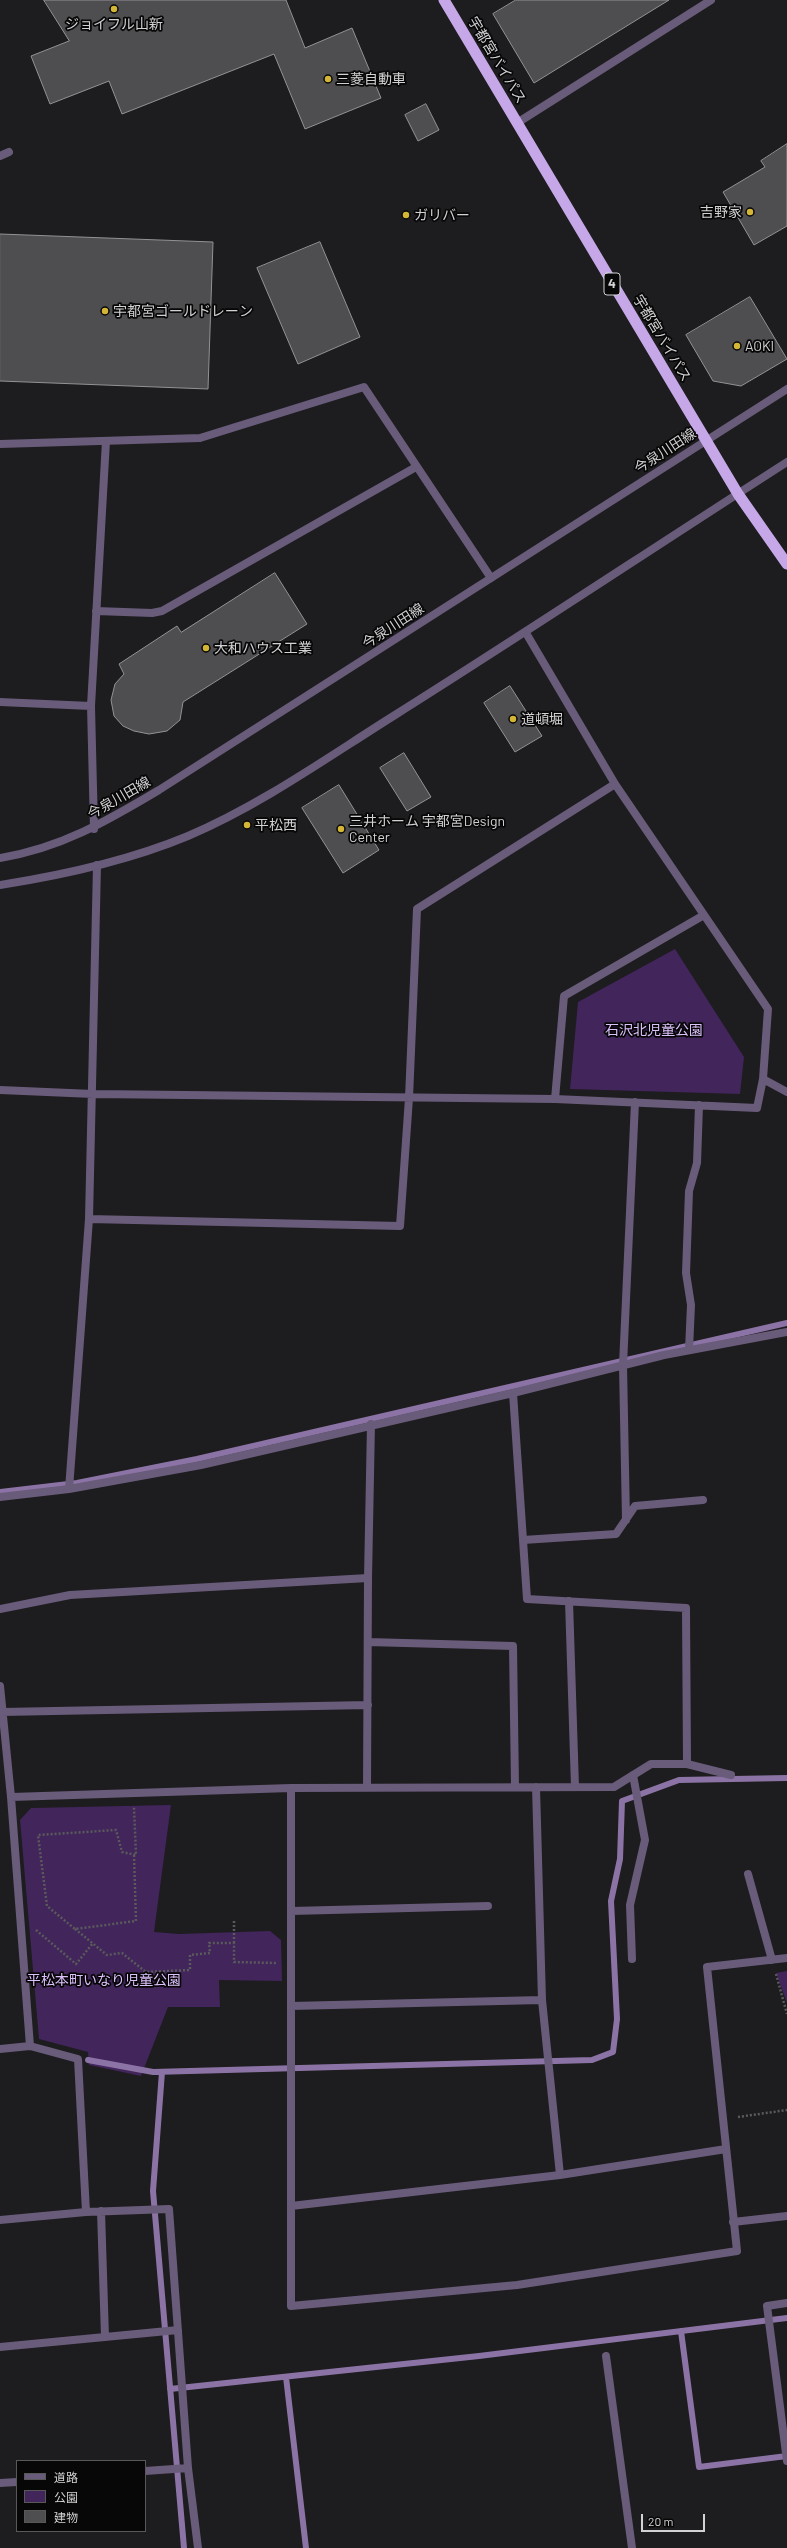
<!DOCTYPE html>
<html>
<head>
<meta charset="utf-8">
<style>
	body { margin:0 }
	#map { position:relative; width:787px; height:2548px; overflow:hidden; background:#1d1c1e; font-family:Barlow,"Noto Sans JP",sans-serif }
	canvas { display:block }
	.legend { position:absolute; left:16px; top:2460px; width:130px; height:72px; box-sizing:border-box; background:#070708; border:1px solid #585859; margin:0; padding:5px 7px; list-style:none; font-size:12px; color:#d2d1d3 }
	.legend li { display:flex; align-items:center; gap:8px; height:20px }
	.legend b { width:20px; border:1px solid #585859 }
	.scale { position:absolute; left:641px; top:2514px; width:64px; height:18px; box-sizing:border-box; border:2px solid #d2d1d3; border-top:0; padding-left:5px; font-size:12px; line-height:14px; white-space:nowrap; color:#d2d1d3; -webkit-text-stroke:3px #070708; paint-order:stroke }
</style>
</head>
<body>
<div id="map">
<canvas width="787" height="2548"></canvas>
<ul class="legend">
<li><b style="height:5px;background:#695b7a"></b>道路</li>
<li><b style="height:11px;background:#41255b"></b>公園</li>
<li><b style="height:11px;background:#4e4d50"></b>建物</li>
</ul>
<div class="scale">20 m</div>
</div>
<script>
const c = document.querySelector('canvas').getContext('2d');
c.lineJoin = 'round';
function fillPath(path, color) { c.fillStyle = color; c.fill(path, 'evenodd'); }
function trace(path, color, width, dash) { c.strokeStyle = color; c.lineWidth = width; c.lineCap = dash ? 'butt' : 'round'; c.setLineDash(dash || []); c.stroke(path); }
function label(font, color, halo, rows, align = 'center') {
  c.font = font + ' Barlow,"Noto Sans JP",sans-serif'; c.lineWidth = 3.5; c.setLineDash([]); c.textBaseline = 'middle'; c.strokeStyle = halo; c.fillStyle = color; for (const [text, x, y, turn = 0] of rows) {
    c.save(); c.translate(x, y); c.rotate((+turn || 0) * Math.PI / 180); c.textAlign = isNaN(turn) ? turn : align; if (halo) c.strokeText(text, 0, 0); c.fillText(text, 0, 0); c.restore();
  }
}
fillPath(new Path2D(`
	M675 949 744 1057 740 1094 570 1089 578 1002Z
	M171 1805 154 1932 179 1934 270 1931 281 1940 282 1981 219 1980 220 2007H168L141 2076 89 2065 88 2052 39 2039 20 1820 31 1808Z
	M787 1971V2003L776 1973Z`), '#41255b');
trace(new Path2D(`
	M0 1492 77 1483 197 1459 787 1323
	M88 2060 153 2072 592 2060 613 2052 617 2019 611 1901 620 1859 622 1801 679 1780 787 1778
	M162 2072 153 2191 184 2548
	M681 2331 699 2467 787 2456
	M286 2377 306 2548
	M170 2389 479 2356 787 2318`), '#8c73a5', 6);
const building = new Path2D(`
	M44 0H286L305 48 352 28 381 98 305 129 274 54 122 114 109 81 50 104 31 56 69 41Z
	M516 0H669L534 83 493 14Z
	M426 104 439 130 418 141 405 115Z
	M787 144V226L754 245 723 192 765 167 761 161Z
	M0 234 213 242 208 389 0 381Z
	M320 242 360 337 298 364 257 268Z
	M750 297 787 359 741 386 713 381 686 335Z
	M275 573 307 624 183 702 180 720 167 731 149 734 134 731 123 726 114 716 111 700 115 684 124 674 119 664 177 626 181 632Z
	M510 686 542 736 515 752 484 703Z
	M404 753 431 797 407 811 380 768Z
	M339 785 379 850 343 873 302 808Z`);
fillPath(building, '#4e4d50');
trace(building, '#949295', 1);
trace(new Path2D(`
	M134 1855 136 1921 75 1929 47 1906 38 1835 116 1830 122 1852 136 1855 134 1807
	M75 1929 107 1955 122 1953 146 1972 190 1970V1955L210 1953 209 1943H234V1962L276 1963
	M36 1930 76 1964 93 1943
	M234 1943V1921
	M776 1974 787 2014
	M738 2117 787 2110`), '#5b5a5c', 2.5, [2, 2]);
trace(new Path2D(`
	M517 123 711 0
	M0 156 9 152
	M0 444 200 438 364 387 491 578
	M96 611 152 613 162 611 416 467
	M526 633 615 784 768 1009 763 1079
	M0 702 91 706
	M94 829 91 706 106 441
	M0 1090 93 1094 555 1099 757 1108 763 1079 787 1092
	M555 1099 564 996 704 915
	M89 1219 97 865
	M689 1350 691 1305 686 1273 689 1191 697 1163 699 1105
	M513 1393 527 1599 686 1608 687 1764
	M69 1489 89 1219 400 1226 409 1098 417 909 615 784
	M0 1497 69 1489 201 1465 513 1393 664 1355 787 1332
	M626 1520 623 1365 635 1102
	M523 1540 616 1534 635 1506 703 1500
	M368 1578 371 1424
	M569 1601 575 1787
	M0 1609 70 1595 368 1578 367 1788
	M368 1642 513 1646 515 1787
	M0 1686 11 1797
	M2 1712 368 1705
	M536 1787 542 2000 560 2175
	M291 1788V2306L517 2285 737 2251 707 1967 787 1958
	M748 1874 772 1960
	M291 1911 488 1906
	M632 1959 630 1905 645 1840 633 1775
	M291 2006 542 2000
	M30 2046 78 2059 86 2212 169 2209 188 2468 198 2548
	M0 2049 30 2046 11 1797 291 1788 614 1787 651 1764H687L731 1775
	M291 2206 560 2175 726 2149
	M101 2211 105 2337
	M0 2220 86 2212
	M733 2222 787 2216
	M787 2303 767 2306 787 2461
	M0 2347 178 2330
	M606 2356 632 2548
	M145 2471 188 2468
	M0 2483 17 2482`), '#695b7a', 8);
trace(new Path2D(`
	M0 858C61 848 107 821 159 790L787 389
	M0 885C64 875 128 861 188 836 261 805 328 757 395 715 527 632 656 546 787 462`), '#695b7a', 8);
trace(new Path2D(`
	M444 0 738 494 787 564`), '#c6a8e8', 11);
for (const [x, y, r, color] of [
	[114,9,4,"#d3b635"],
	[328,79,4,"#d3b635"],
	[750,212,4,"#d3b635"],
	[406,215,4,"#d3b635"],
	[105,311,4,"#d3b635"],
	[737,346,4,"#d3b635"],
	[206,648,4,"#d3b635"],
	[513,719,4,"#d3b635"],
	[247,825,4,"#d3b635"],
	[341,829,4,"#d3b635"]
]) { const dot = new Path2D(); dot.arc(x, y, r, 0, 2 * Math.PI); c.fillStyle = color; c.fill(dot); trace(dot, '#070708', 1.5); }
for (const [x, y, w] of [
	[612,284,16]
]) { const box = new Path2D(); box.roundRect(x - w / 2, y - 11, w, 22, 3); c.fillStyle = '#070708'; c.fill(box); trace(box, '#d2d1d3', 1); }
label('bold 13px', '#d2d1d3', null, [
	["4",612,284]
]);
label('14px', '#d2d1d3', '#070708', [
	["ジョイフル山新",114,24,"center"],
	["三菱自動車",336,79],
	["吉野家",742,212,"right"],
	["ガリバー",414,215],
	["宇都宮ゴールドレーン",113,311],
	["AOKI",745,346],
	["大和ハウス工業",214,648],
	["道頓堀",521,719],
	["三井ホーム 宇都宮Design",349,821],
	["Center",349,837],
	["平松西",255,825]
], 'left');
label('14px', '#d2d1d3', '#070708', [
	["宇都宮バイパス",497,60,59],
	["宇都宮バイパス",662,338,59],
	["今泉川田線",665,451,-33],
	["今泉川田線",393,626,-33],
	["今泉川田線",119,798,-30]
]);
label('14px', '#dcc0fc', '#070708', [
	["石沢北児童公園",654,1030],
	["平松本町いなり児童公園",104,1980]
]);
</script>
</body>
</html>
